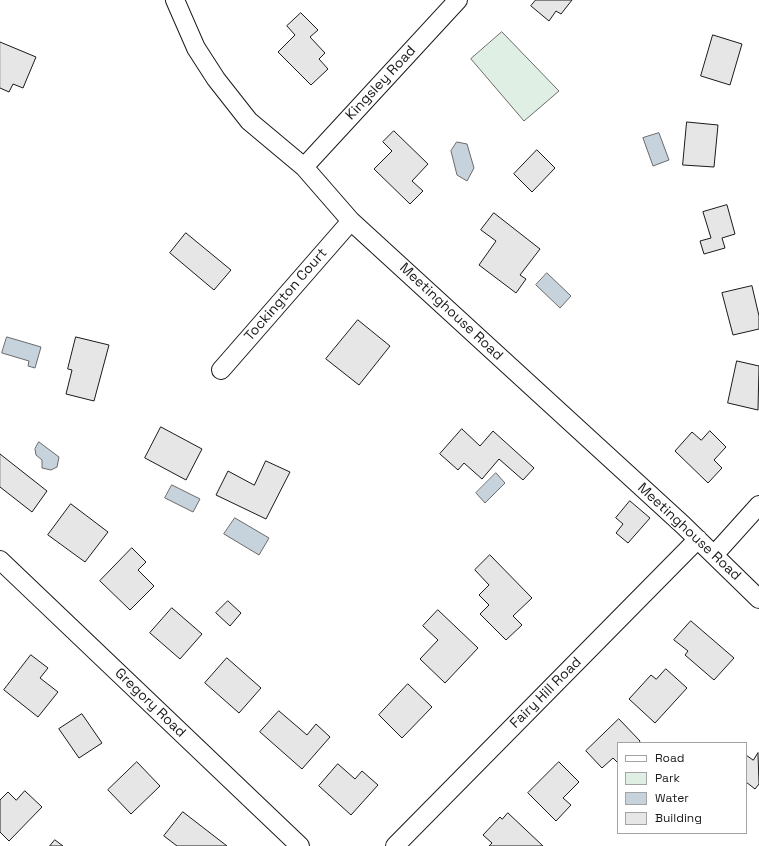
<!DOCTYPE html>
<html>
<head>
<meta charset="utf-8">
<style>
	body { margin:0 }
	#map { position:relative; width:759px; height:846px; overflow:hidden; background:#fff; font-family:"Space Grotesk",sans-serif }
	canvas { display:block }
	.legend { position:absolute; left:617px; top:742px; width:130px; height:92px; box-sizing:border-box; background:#fff; border:1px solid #a3a3a3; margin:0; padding:5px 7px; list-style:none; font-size:12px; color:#1a1a1a }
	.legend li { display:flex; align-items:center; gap:8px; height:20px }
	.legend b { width:20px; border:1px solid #a3a3a3 }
</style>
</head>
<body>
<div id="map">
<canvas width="759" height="846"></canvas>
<ul class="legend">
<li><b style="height:5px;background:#fff"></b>Road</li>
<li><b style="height:11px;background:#e0efe3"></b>Park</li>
<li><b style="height:11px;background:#c6d2dc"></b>Water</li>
<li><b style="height:11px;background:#e6e6e6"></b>Building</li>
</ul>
</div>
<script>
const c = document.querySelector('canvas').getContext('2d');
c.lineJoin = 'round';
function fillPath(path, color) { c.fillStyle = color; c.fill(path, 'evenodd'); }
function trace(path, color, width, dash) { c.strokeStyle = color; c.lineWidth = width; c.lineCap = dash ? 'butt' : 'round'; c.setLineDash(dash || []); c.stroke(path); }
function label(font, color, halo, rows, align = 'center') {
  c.font = font + ' "Space Grotesk",sans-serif'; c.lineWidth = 3; c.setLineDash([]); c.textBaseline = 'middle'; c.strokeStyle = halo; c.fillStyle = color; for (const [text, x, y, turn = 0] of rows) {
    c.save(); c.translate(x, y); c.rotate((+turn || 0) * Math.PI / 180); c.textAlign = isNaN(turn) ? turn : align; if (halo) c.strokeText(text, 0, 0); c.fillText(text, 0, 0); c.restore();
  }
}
const green = new Path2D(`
	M502 32 559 91 524 121 471 59Z`);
fillPath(green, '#e0efe3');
trace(green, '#6a6a6a', 1);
const water = new Path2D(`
	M659 133 669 160 653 166 643 138Z
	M457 142 467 144 474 168 467 181 457 175 451 151Z
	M547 273 571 296 560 308 536 285Z
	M7 337 41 347 35 368 28 366 29 361 2 353Z
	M39 442 59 457 57 467 51 470 42 468V460L36 455 35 449Z
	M496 473 505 483 485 503 476 493Z
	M172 485 200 499 193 512 165 498Z
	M235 518 269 538 259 555 224 534Z`);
fillPath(water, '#c6d2dc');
trace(water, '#6a6a6a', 1);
const building = new Path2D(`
	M536 0H572L561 14 556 11 549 21 531 6Z
	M301 13 318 30 310 37 325 53 319 59 328 69 311 85 278 52 295 35 287 26Z
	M713 35 742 44 730 85 701 76Z
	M0 42 36 57 23 88 13 84 9 92 0 88Z
	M687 122 718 125 714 167 683 165Z
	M394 131 428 164 412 181 423 191 410 204 374 169 392 151 383 142Z
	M537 150 555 168 532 192 514 174Z
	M727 205 735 234 722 238 725 248 704 254 700 241 711 238 703 212Z
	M494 213 540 249 520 275 526 279 516 293 479 265 496 241 481 230Z
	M186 233 231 270 214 290 170 253Z
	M752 286 759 316V329L733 335 722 293Z
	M358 320 390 346 359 385 326 359Z
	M76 337 109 345 94 401 66 394 72 370 68 369Z
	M737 361 759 366 758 410 728 403Z
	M161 427 202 449 186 480 145 458Z
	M462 429 480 446 493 431 534 468 523 480 499 459 482 479 464 463 458 470 440 454Z
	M710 431 726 447 714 460 722 468 708 483 675 451 692 432 701 440Z
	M0 454 47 491 32 512 0 487Z
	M266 461 290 472 266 519 216 495 228 471 254 485Z
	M630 501 650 518 628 543 616 533 623 524 616 518Z
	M71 504 108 532 85 562 48 535Z
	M132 548 146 562 138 570 154 586 130 610 100 581Z
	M490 555 532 598 513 616 522 625 506 640 480 614 489 605 479 595 489 585 475 570Z
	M228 601 241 613 230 626 216 613Z
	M172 608 202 634 180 659 150 633Z
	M438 610 478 648 445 683 420 659 438 640 423 626Z
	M691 621 734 658 714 680 685 655 688 651 674 640Z
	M31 655 48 668 40 678 58 692 38 717 4 690Z
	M227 658 261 688 239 713 205 683Z
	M666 669 687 688 655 723 629 699 651 675 656 679Z
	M408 684 432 707 402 738 379 715Z
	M279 711 307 735 316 724 330 737 302 769 260 732Z
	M82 714 102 743 79 758 59 729Z
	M619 719 640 741 639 743H618V763L613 758 602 768 586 751Z
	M758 753 759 784 755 789 746 782V755L753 760Z
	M137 762 160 786 131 814 108 790Z
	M559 762 579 782 563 798 571 805 556 821 528 793Z
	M338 764 355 779 362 771 378 785 351 815 319 786Z
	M25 791 42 807 9 841 0 832V800L8 792 16 800Z
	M183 812 227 846H177L164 836Z
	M508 813 543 846H489L492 843 483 835 500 817 502 819Z
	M55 840 63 846H50Z`);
fillPath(building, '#e6e6e6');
trace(building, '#1a1a1a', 1);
const minor = new Path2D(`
	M175 0 196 48 216 79 249 121 304 167 351 221 683 525 759 599
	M304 167 458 0
	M221 370 351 221
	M714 555 759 505
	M0 560 300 846
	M395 846 698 539`);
trace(minor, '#1a1a1a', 20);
trace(minor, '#fff', 18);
label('14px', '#1a1a1a', '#fff', [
	["Kingsley Road",381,83,-47],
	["Tockington Court",286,295,-49],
	["Meetinghouse Road",451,312,43],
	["Meetinghouse Road",689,532,43],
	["Fairy Hill Road",546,693,-45],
	["Gregory Road",150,703,44]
]);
</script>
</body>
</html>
